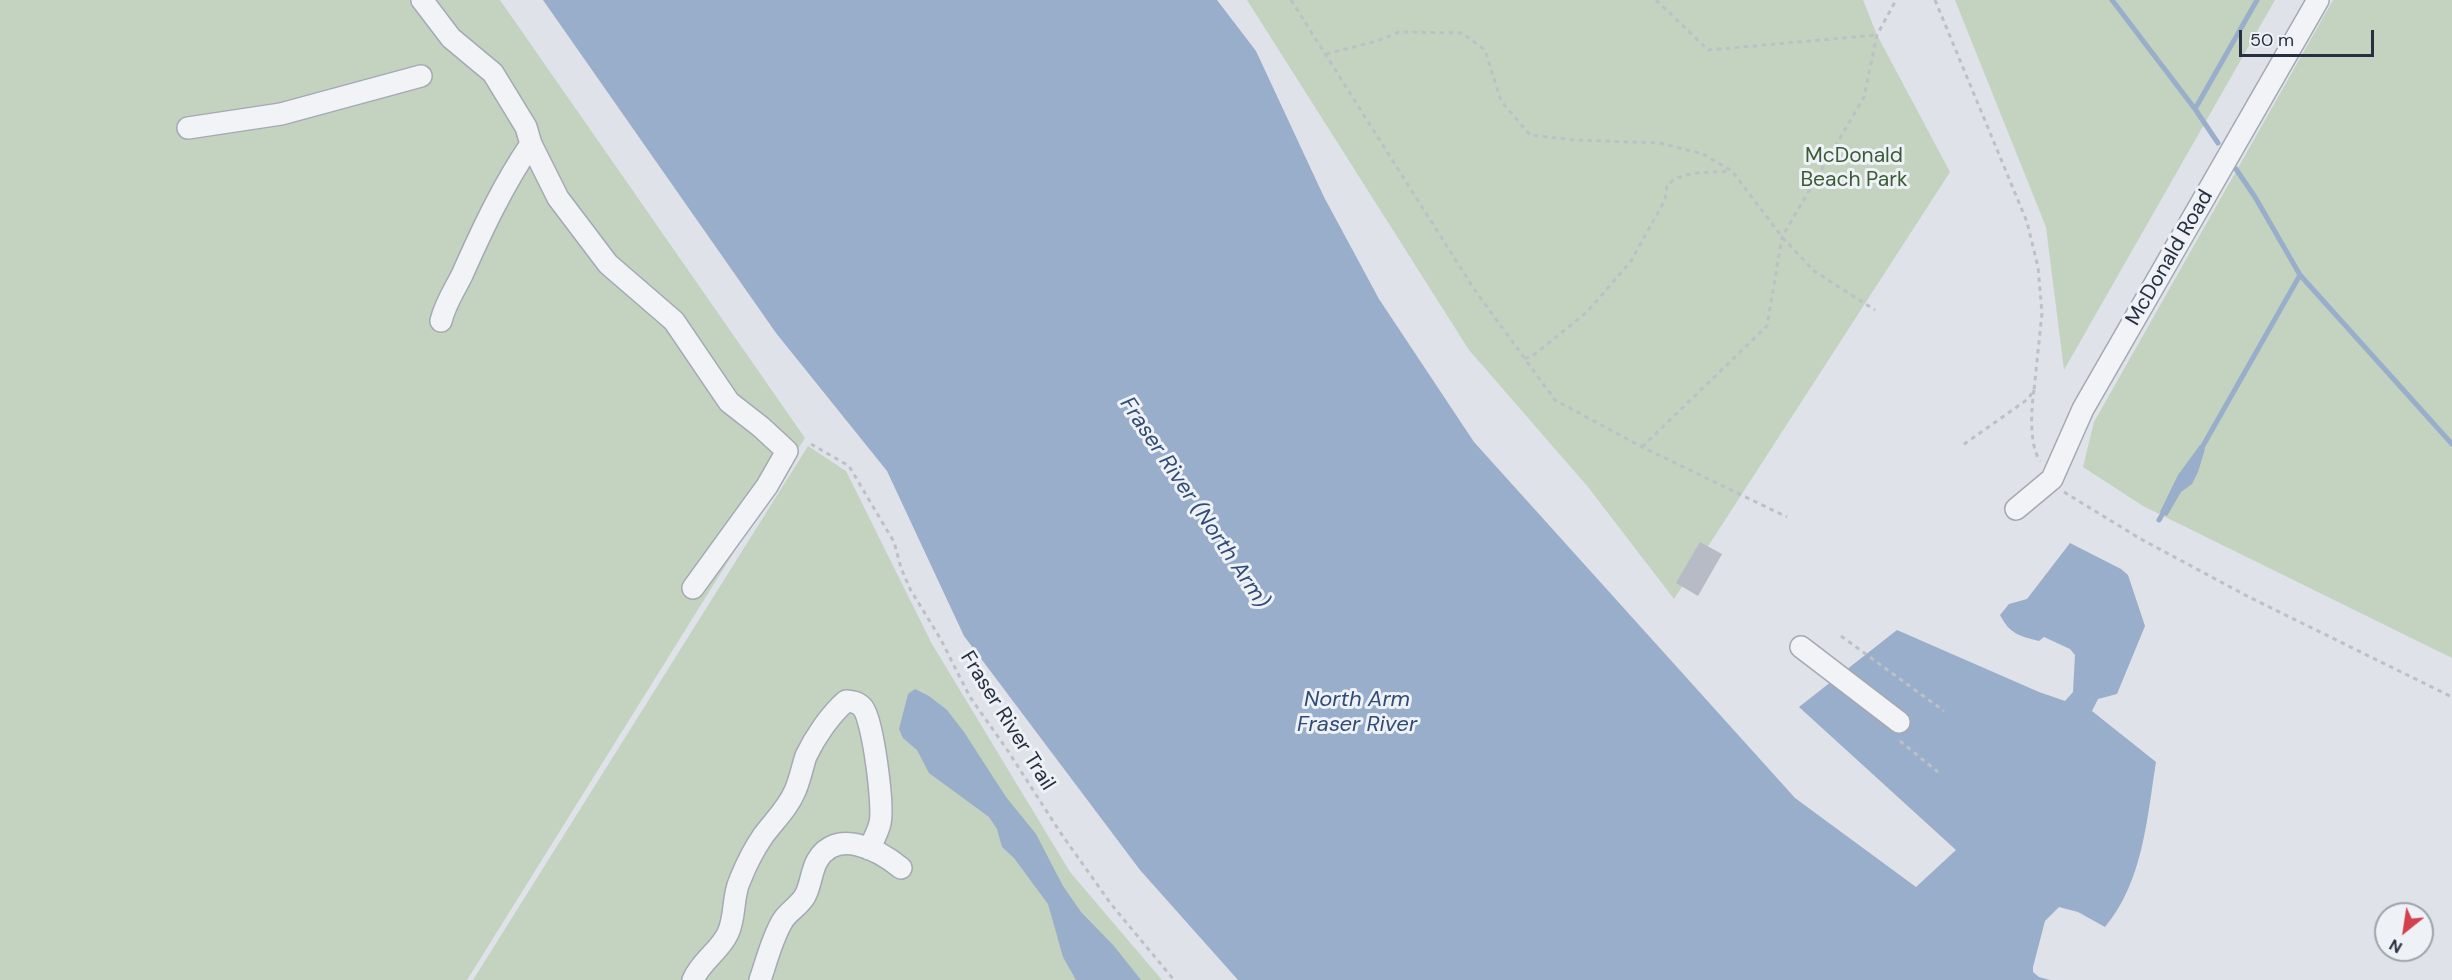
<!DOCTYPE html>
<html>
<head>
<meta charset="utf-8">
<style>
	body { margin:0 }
	#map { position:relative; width:2452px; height:980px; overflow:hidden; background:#dfe2e9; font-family:"DM Sans",sans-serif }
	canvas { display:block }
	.north { position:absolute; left:2374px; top:902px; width:60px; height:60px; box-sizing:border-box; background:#eef1f6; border:2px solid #9ea3ad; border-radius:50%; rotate:210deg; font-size:16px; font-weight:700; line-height:24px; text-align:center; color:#272f40 }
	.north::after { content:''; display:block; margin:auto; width:21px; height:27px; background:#d23f4d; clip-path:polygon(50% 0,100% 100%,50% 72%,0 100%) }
	.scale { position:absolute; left:2239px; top:30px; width:135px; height:27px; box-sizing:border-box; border:3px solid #272f40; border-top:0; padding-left:8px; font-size:18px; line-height:21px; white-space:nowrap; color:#272f40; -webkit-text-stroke:4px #eef1f6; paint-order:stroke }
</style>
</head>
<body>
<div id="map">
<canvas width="2452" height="980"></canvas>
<div class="north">N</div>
<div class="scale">50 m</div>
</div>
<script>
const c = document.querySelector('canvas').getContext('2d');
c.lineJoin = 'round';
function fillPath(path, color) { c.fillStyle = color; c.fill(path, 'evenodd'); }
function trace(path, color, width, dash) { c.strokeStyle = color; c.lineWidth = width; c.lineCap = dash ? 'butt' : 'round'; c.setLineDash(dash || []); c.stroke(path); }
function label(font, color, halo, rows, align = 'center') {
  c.font = font + ' "DM Sans",sans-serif'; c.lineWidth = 6; c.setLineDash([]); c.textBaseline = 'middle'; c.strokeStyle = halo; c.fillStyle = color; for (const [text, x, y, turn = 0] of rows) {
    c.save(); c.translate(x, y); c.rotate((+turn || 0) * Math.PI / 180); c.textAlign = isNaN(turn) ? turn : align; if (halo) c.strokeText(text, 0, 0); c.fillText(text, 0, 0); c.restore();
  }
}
fillPath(new Path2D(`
	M0 0H500L805 438 467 980H0Z
	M1247 0H1863L1877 35 1950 172 1674 599 1588 487 1469 350Z
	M1955 0H2275L2064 370 2046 227Z
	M2333 0H2452V658L2143 506 2083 467 2094 422Z
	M808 446 846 471 932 644 1070 872 1162 980H473Z`), '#c3d3bf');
fillPath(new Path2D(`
	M543 0H1217L1256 51 1324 197 1379 299 1474 442 1795 798 1916 887 1956 850 1799 707 1897 630 2039 692 2065 701 2073 692 2075 655 2070 649 2044 637 2039 641C2019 636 2010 634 2000 615L2009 604 2027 599 2070 543 2121 569 2128 575 2145 626 2117 694 2098 699 2092 711 2156 762C2147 818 2143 882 2105 927L2078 912 2059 907 2045 921 2033 967V972L2039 977 2050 980H1238L1140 870 964 636 887 471 776 333Z
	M2200 445 2205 449 2198 472 2192 484 2181 492 2167 516 2160 512 2178 475Z
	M915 689 929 696 947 710 964 732 1006 797 1036 834 1063 886 1081 912 1114 946 1141 980H1076L1063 957 1048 904 1014 858 1002 847 997 829 989 817 929 773 917 750 903 738 899 729 908 694Z`), '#98aeca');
trace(new Path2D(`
	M2112 0 2195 109 2218 143
	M2195 109 2257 0
	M2236 169 2255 197 2300 275 2452 444
	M2200 451 2300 275
	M2159 520 2166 508`), '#98aeca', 5);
fillPath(new Path2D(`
	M1700 542 1722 554 1698 596 1676 583Z`), '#b6bbc5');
const minor = new Path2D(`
	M422 0 451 38 493 73 526 127 531 144 558 198 608 264 674 321 729 402 761 427 787 451 767 486 693 588
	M188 128 281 114 421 76
	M441 321C445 304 454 291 462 275 482 230 503 185 531 144
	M2016 509 2052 479 2083 409 2318 0
	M1801 647 1899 722
	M693 980C701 961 720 951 728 933 736 916 732 897 740 880 746 865 754 849 763 836 774 821 788 808 795 791 800 780 802 768 806 756 815 737 830 715 846 701 854 702 858 702 863 708 873 721 884 806 880 823 878 832 873 841 869 849
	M760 980C767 960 772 938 783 920 789 911 799 906 805 896 811 885 811 872 817 861 836 827 879 850 901 868`);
trace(minor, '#a4a9b3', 24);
trace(new Path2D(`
	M1291 0 1474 289 1555 400 1642 447 1787 517
	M1656 0 1708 50 1877 35
	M1935 0 2027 222 2038 267 2042 313 2034 390 2028 399 1963 445
	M1326 54 1377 41 1399 32 1462 33 1485 50 1501 101 1530 135 1574 140 1660 143 1703 154 1732 171 1782 237 1814 271 1875 310
	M1525 359 1535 354 1587 312 1631 261 1665 200 1667 185C1684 170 1708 173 1730 171
	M2034 390C2031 409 2029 445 2040 461
	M811 444 849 466 894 542 901 568 910 589 940 638 970 697 1008 751 1060 832 1111 904 1174 980
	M1642 447 1767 326 1782 237 1864 97 1877 35 1896 0
	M2064 492 2139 538 2247 596 2452 697
	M1841 636 1944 711
	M1900 741 1938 772`), '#bcc0c7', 3, [4.5, 4.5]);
trace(minor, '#f1f3f7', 21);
label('21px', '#395c34', '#eef1f6', [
	["McDonald",1854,156],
	["Beach Park",1854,180]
]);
label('21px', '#272f40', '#eef1f6', [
	["McDonald Road",2170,258,-60],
	["Fraser River Trail",1007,721,58]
]);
label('italic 22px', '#304b75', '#eef1f6', [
	["Fraser River (North Arm)",1194,503,56],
	["North Arm",1357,700],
	["Fraser River",1357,725]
]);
</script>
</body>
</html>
